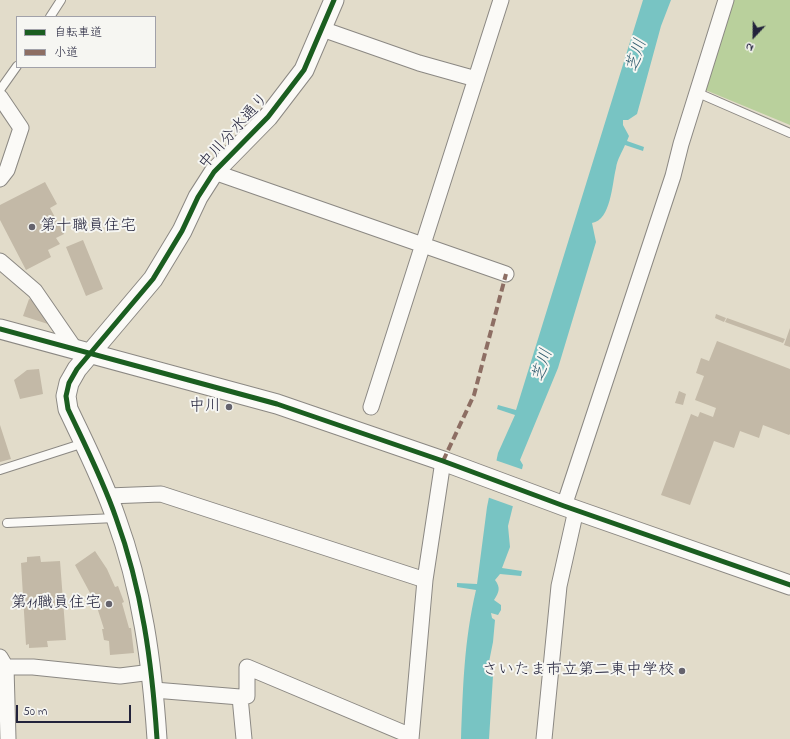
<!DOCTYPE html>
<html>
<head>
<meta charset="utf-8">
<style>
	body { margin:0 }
	#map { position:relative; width:790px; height:739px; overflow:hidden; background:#e2dcca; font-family:"Indie Flower","Klee One",sans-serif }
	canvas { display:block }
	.legend { position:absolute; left:16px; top:16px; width:140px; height:52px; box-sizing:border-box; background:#f6f6f2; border:1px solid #a1a1a9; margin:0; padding:5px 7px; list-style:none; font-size:12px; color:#22223b }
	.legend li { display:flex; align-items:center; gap:8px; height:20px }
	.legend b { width:20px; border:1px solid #a1a1a9 }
	.north { position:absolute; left:734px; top:16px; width:40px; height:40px; -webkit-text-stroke:3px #f6f6f2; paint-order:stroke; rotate:202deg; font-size:11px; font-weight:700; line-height:16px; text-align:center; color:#22223b }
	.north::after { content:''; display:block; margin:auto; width:14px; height:18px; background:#22223b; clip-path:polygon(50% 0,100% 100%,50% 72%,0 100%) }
	.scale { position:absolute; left:16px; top:705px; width:115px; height:18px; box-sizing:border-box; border:2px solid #22223b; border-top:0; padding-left:5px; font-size:12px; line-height:14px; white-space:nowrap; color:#22223b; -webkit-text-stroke:3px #f6f6f2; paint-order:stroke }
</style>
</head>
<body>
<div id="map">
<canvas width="790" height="739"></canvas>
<ul class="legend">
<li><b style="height:5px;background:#1b5e20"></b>自転車道</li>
<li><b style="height:5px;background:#8d6e63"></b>小道</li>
</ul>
<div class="north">N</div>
<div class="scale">50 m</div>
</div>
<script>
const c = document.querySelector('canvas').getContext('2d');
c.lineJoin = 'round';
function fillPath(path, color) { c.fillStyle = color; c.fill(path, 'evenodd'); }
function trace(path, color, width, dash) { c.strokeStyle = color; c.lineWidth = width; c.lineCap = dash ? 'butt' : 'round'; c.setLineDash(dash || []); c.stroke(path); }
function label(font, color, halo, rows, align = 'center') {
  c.font = font + ' "Indie Flower","Klee One",sans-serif'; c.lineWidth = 4; c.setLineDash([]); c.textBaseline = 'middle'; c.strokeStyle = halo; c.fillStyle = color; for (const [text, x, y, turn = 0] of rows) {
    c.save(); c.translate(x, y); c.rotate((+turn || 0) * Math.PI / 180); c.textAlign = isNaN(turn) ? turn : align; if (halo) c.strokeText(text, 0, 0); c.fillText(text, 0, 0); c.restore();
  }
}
fillPath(new Path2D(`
	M731 0H790V125L703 89Z`), '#b9d09c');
fillPath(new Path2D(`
	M643 0H671L661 26 637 114 628 120H623V125L629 136 627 141 644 147 643 151 625 145C622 152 617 160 616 168 612 184 611 220 592 223L596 242 558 368 520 460 523 465 508 526 510 547 502 568 522 571 521 576 500 574 495 580C501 588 499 592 494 600L501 605V610L498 615 491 613 492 618 495 620 493 642 487 672 493 676 489 739H461C463 687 464 641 476 590L457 587V583L477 584 487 507 498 453 515 415 497 409 498 405 516 410Z`), '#78c4c3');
fillPath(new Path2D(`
	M495 460 524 470 515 507 487 497Z`), '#e2dcca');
fillPath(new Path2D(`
	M45 182 57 204 50 208 64 234 56 238 60 244 48 250 51 257 26 270 0 220V205Z
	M83 240 103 289 86 296 66 247Z
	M29 299 37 301 36 306 42 308 49 319 48 324 23 316Z
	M716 314 726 318 724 322 715 318Z
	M727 318 785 339 783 343 725 322Z
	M790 328V347L784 345Z
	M717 341 790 369V434L789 435 763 425 759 438 740 431 734 448 714 441 690 505 661 495 691 414 698 417 700 412 713 417 716 408 695 400 704 376 696 373 701 358 709 361Z
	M39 369 43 394 20 399 14 380 27 370Z
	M679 391 686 394 683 405 675 403Z
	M0 425 11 459 0 462Z
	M95 551 107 569 115 587 118 586 124 602 122 603 129 628H131L134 653 110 655 109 641 104 640 102 629H104L96 604 75 565Z
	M40 556 41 562 60 561 66 640 47 641 48 647 29 648V644L26 645 21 563 27 562V557Z`), '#c3b9a7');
const service = new Path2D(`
	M50 17 61 0
	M0 90 17 66
	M698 93 790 133
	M0 470 84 443
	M7 523 115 518`);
const minor = new Path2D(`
	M322 29 419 63 476 79
	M0 97 21 128 7 170 0 179
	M214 172 506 274
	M0 261 35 291 75 349
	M371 407 501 0
	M108 496 161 494 425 580
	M564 506 673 176 681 144 726 0
	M0 657 6 667H33L120 676 152 672
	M6 667 8 739
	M154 690 240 697 244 739
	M240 698 247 696V667L411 736
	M411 739 425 580 443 461
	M544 739 559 586 576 510`);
const tertiary = new Path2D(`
	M0 329 277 404 443 461 564 506 790 585
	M157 739C152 663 142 589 116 518 103 480 85 445 68 409L66 396 69 383 77 369 153 279 182 231 198 197 214 172 268 117 304 70 334 0`);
trace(service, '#8b8883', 10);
trace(minor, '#8b8883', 17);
trace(tertiary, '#8b8883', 21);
trace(service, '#fbfaf7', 8);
trace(minor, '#fbfaf7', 15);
trace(tertiary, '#fbfaf7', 19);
trace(new Path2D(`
	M443 461 474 395 506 274`), '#8d6e63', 4, [8, 4]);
trace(new Path2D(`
	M0 329 277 404 443 461 564 506 790 585
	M157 739C152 663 142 589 116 518 103 480 85 445 68 409L66 396 69 383 77 369 153 279 182 231 198 197 214 172 268 117 304 70 334 0`), '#1b5e20', 5);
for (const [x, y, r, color] of [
	[32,227,4,"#65636d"],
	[229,407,4,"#65636d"],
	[109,604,4,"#65636d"],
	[682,671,4,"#65636d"]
]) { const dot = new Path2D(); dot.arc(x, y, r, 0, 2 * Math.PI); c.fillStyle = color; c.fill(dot); trace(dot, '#f6f6f2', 1.5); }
label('16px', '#22223b', '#f6f6f2', [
	["中川分水通り",235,132,-48]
]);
label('16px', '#22223b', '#f6f6f2', [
	["第十職員住宅",40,227,"left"],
	["中川",221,407],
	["第11職員住宅",101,604],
	["さいたま市立第二東中学校",674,671]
], 'right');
label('italic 17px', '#325e70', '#f6f6f2', [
	["芝川",638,56,-73],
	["芝川",544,366,-73]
]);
</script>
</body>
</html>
